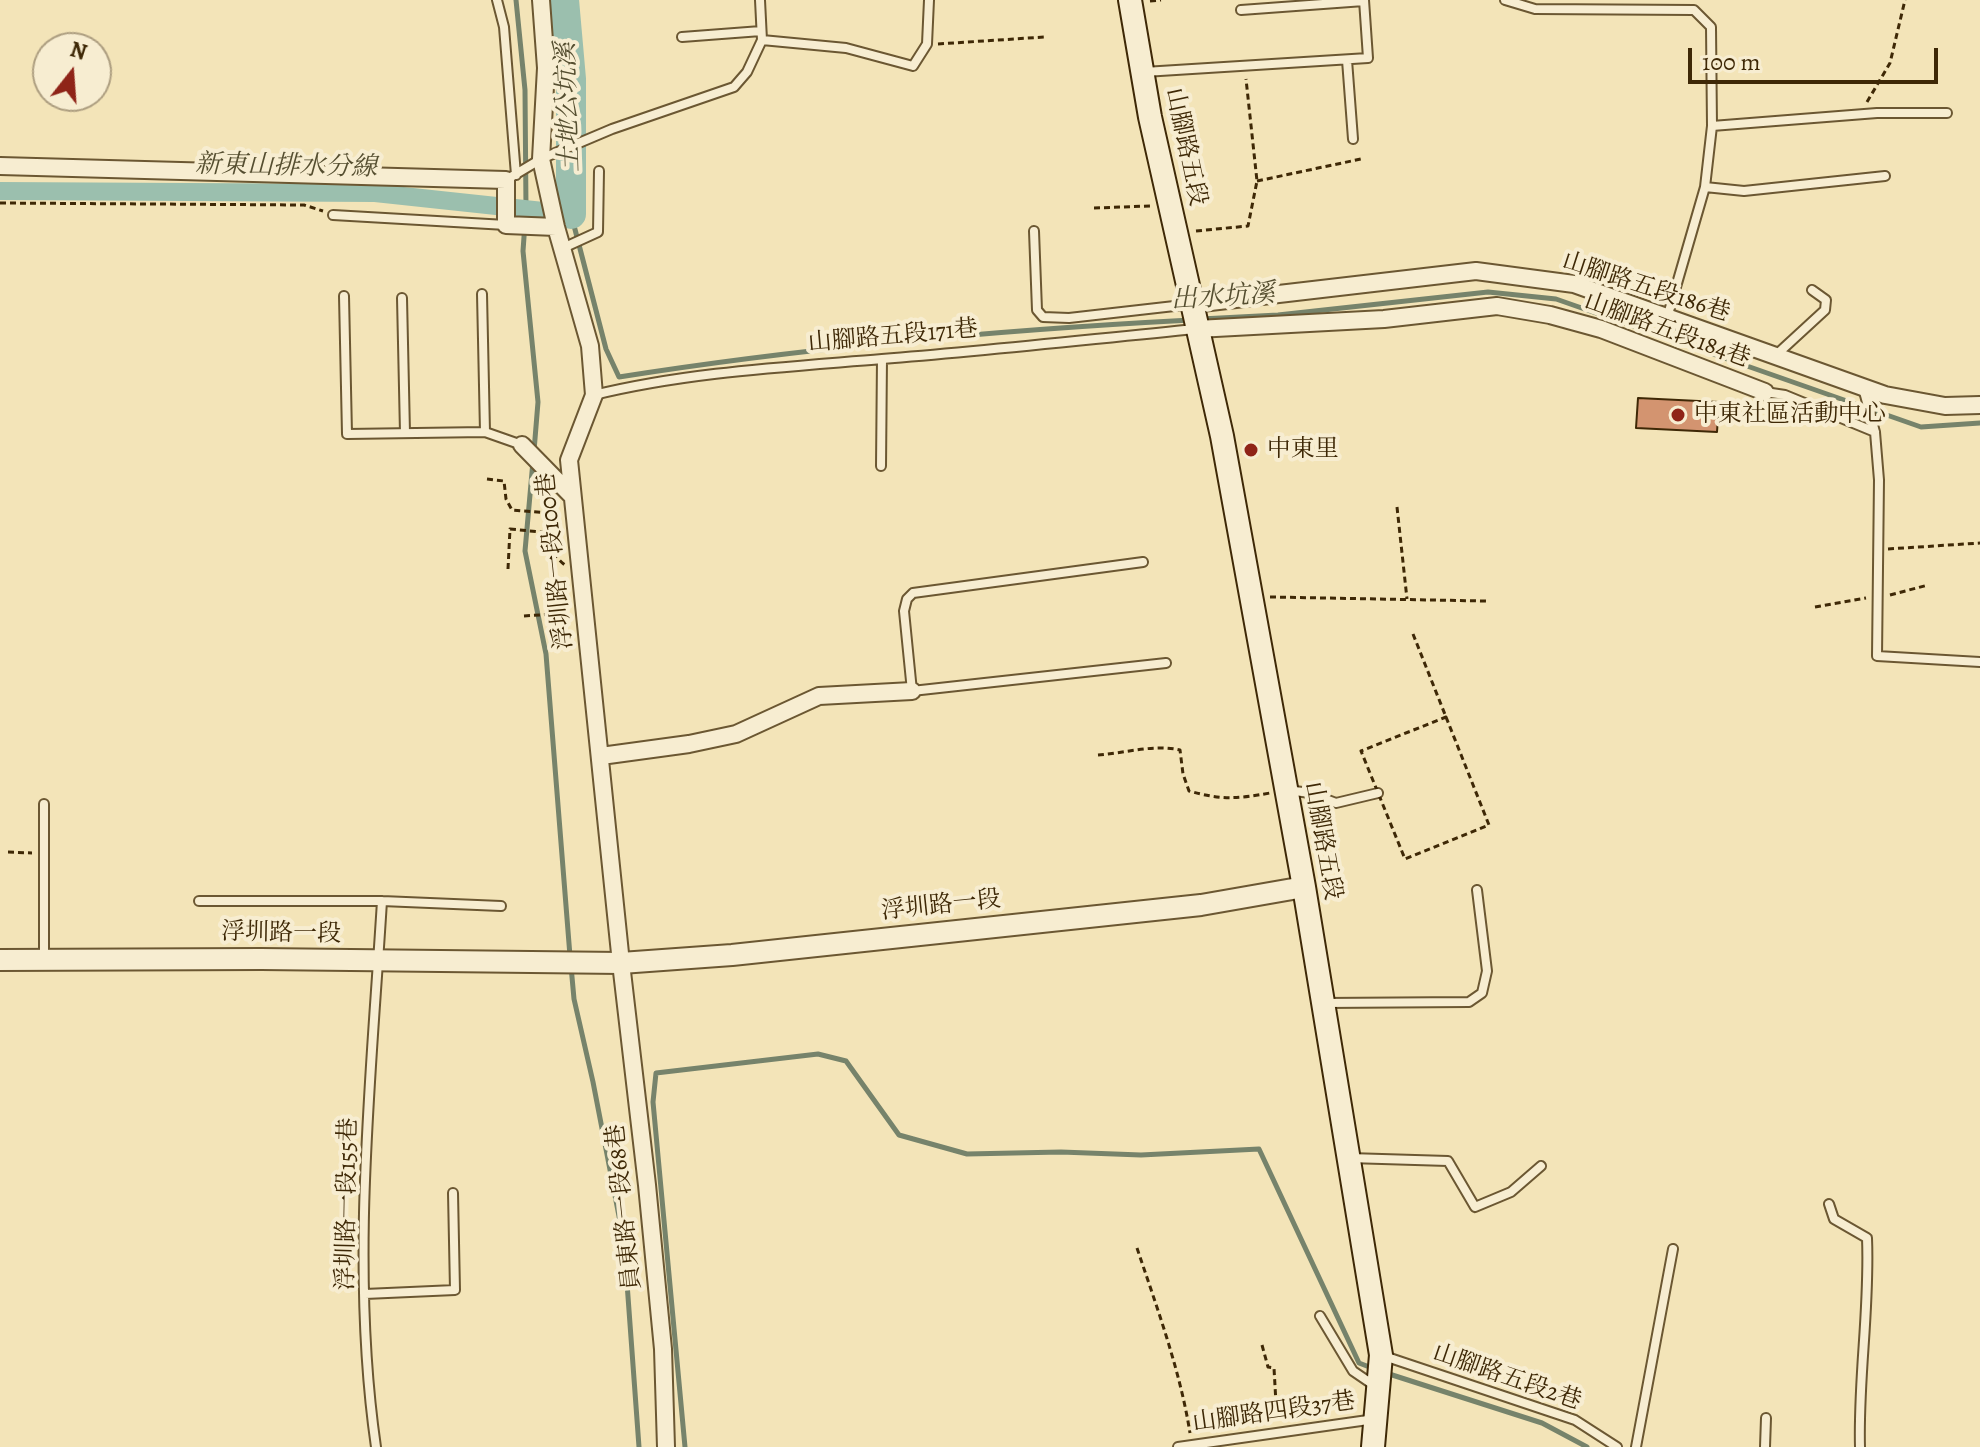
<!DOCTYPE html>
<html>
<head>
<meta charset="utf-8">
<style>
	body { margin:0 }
	#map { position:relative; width:1980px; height:1447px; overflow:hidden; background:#f3e4b8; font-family:Alegreya,serif }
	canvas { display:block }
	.north { position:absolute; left:32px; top:32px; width:80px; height:80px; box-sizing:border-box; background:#f7edd1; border:2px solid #ad9e80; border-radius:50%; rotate:17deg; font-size:22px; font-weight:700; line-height:32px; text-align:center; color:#3e2806 }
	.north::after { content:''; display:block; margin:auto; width:28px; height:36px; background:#8f2418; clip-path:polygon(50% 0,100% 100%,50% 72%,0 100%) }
	.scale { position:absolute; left:1688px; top:48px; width:250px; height:36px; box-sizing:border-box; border:4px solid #3e2806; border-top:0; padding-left:10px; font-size:24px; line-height:28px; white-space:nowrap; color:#3e2806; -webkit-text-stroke:6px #f7edd1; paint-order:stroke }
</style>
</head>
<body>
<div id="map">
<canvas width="1980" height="1447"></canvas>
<div class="north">N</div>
<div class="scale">100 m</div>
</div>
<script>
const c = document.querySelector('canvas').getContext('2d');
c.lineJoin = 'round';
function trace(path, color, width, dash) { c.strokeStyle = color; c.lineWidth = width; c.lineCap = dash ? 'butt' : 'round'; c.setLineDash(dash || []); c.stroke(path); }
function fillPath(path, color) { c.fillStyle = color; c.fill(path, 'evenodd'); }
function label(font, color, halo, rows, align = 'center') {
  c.font = font + ' Alegreya,"Noto Serif TC",serif'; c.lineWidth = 8; c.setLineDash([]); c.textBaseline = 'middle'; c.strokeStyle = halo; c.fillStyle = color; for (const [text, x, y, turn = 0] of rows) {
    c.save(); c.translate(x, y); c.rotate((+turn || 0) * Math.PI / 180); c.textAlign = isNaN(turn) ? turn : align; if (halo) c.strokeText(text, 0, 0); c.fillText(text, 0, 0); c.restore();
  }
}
trace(new Path2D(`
	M516 0 525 90 526 209 523 251 538 402 534 451
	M571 214 606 349 619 377C809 347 999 330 1191 320
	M1201 319 1278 315 1488 292 1556 299 1921 427 1980 423
	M533 461 525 551 546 654 570 956
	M571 966 574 999 593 1082 624 1242 639 1447
	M1386 1373 1542 1423 1587 1447
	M685 1447 653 1102 656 1073 818 1054 846 1061 899 1135 967 1154 1061 1152 1141 1155 1259 1149 1359 1363 1372 1368`), '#76836b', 5);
trace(new Path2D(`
	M0 191 375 193 571 214`), '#9bbfae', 18);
trace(new Path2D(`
	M564 0 571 79V214`), '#9bbfae', 30);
const building = new Path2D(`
	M1638 398 1719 402 1717 432 1636 428Z`);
fillPath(building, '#d39470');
trace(building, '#3e2806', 2);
const service = new Path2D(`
	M497 0 504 27 516 175
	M1505 0 1535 9 1694 10 1711 27 1712 126 1705 187 1667 318
	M1241 10 1364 1
	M682 37 761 31
	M762 40 846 48 913 66 927 44 929 0
	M1347 60 1353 139
	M1144 72 1368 58 1364 0
	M1712 126 1877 113H1947
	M506 180 541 159 612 129 734 87 747 72 762 40 760 0
	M1705 187 1744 191 1885 176
	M333 215 506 225
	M1034 231 1037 310 1043 317 1069 318 1192 304
	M563 248 598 232 599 171
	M482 294 485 432
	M344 296 347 434 485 432 522 445
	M402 298 405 433
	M1775 356 1825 310 1826 300 1812 290
	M1863 388 1875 432 1879 480 1877 656 1980 662
	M1765 392 1785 395 1875 432
	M594 395C688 372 786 367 882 359 987 351 1092 339 1196 329
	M881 466 882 359
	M1143 562 913 593 907 599 904 611 912 691 1166 663
	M1287 790 1310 793 1336 803 1378 793
	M199 901H382L501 906
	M44 959V804
	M1324 1003 1469 1002 1482 993 1487 971 1477 890
	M1349 1158 1448 1161 1475 1207 1511 1192 1541 1166
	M1829 1204 1834 1219 1867 1238C1870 1308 1858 1377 1860 1447
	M365 1294 455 1290 453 1193
	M1320 1316 1353 1371 1375 1386
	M1384 1356 1575 1420 1617 1447
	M376 1447C350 1268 371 1081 382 901
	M1178 1447 1375 1419
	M1636 1447 1673 1249
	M1765 1447 1766 1418`);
const minor = new Path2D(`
	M541 0 546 68 541 159 556 227 590 346 594 395 569 460 621 963 647 1185 663 1349 666 1447
	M0 166 506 180V225L556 227
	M1193 304 1476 271 1574 284 1885 395 1945 406 1980 405
	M1197 329 1384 319 1497 306 1550 315 1601 329 1765 392
	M522 445 572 496
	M601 756 689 744 736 734 819 696 912 691`);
const tertiary = new Path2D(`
	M0 960 261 959 621 963 732 955 1201 905 1304 887`);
const secondary = new Path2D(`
	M1130 0 1150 117 1222 436 1304 887 1381 1355 1373 1447`);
trace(service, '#6b5732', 12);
trace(minor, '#6b5732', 20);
trace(tertiary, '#6b5732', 24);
trace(secondary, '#3e2806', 26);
trace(new Path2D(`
	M1150 1 1161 0
	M938 44 1044 37
	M1867 102 1890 63 1905 0
	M1257 181 1361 159
	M0 203 304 205 323 211
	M1094 208 1150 206
	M1196 231 1248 226 1257 181 1246 79
	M487 479 504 481 506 499 512 510 549 513 550 533
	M1397 507 1407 599
	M1888 549 1980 543
	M508 569 510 529 550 533C552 547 553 556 565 565
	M1890 595 1928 585
	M1270 597 1486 601
	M1815 607 1866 598
	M524 616 569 613
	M1413 634 1446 717
	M1446 717 1489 825 1405 859 1361 751Z
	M1098 755C1125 753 1155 744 1180 750L1183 774 1189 791C1221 800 1237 799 1270 793
	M8 852 32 853
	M1137 1248C1157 1308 1180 1370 1190 1433
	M1262 1345 1268 1367 1274 1368 1277 1421`), '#3e2806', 3, [6, 4]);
trace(service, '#f7edd1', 8);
trace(minor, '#f7edd1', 16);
trace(tertiary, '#f7edd1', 20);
trace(secondary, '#f7edd1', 22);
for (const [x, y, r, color] of [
	[1678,415,8,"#8f2418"],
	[1251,450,8,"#8f2418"]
]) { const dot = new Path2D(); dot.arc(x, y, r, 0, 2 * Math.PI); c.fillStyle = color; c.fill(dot); trace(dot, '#f7edd1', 3); }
label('24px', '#3e2806', '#f7edd1', [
	["山腳路五段",1185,147,78],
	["山腳路五段186巷",1646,288,18],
	["山腳路五段184巷",1667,331,20],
	["山腳路五段171巷",893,337,-5],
	["浮圳路一段100巷",556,561,-96],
	["山腳路五段",1322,841,80],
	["浮圳路一段",941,906,-6],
	["浮圳路一段",281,934,1],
	["浮圳路一段155巷",348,1204,-89],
	["員東路一段68巷",625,1207,-96],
	["山腳路五段2巷",1507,1378,19],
	["山腳路四段37巷",1274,1413,-8]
]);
label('24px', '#3e2806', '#f7edd1', [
	["中東社區活動中心",1694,415],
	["中東里",1267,450]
], 'left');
label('italic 26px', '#554e30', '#f7edd1', [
	["土地公坑溪",569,107,-92],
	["新東山排水分線",286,167,1],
	["出水坑溪",1223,298,-4]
]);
</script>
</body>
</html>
